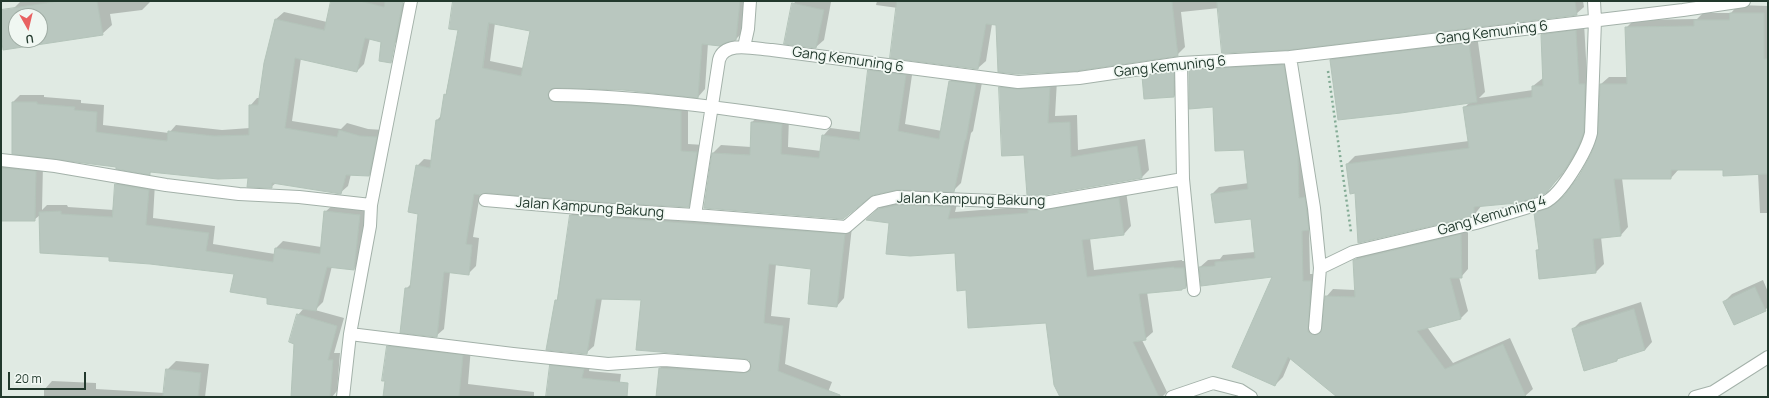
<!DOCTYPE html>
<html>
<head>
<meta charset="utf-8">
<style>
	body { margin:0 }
	#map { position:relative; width:1769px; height:398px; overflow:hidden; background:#e0eae3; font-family:Manrope,sans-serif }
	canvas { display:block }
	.frame { position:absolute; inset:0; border:2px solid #22392d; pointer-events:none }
	.north { position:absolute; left:8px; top:8px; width:40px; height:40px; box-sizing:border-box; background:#f0f7f2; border:1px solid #9eaba3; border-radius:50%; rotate:172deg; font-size:11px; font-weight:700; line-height:16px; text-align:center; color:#22392d }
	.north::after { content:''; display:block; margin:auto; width:14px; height:18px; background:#e86161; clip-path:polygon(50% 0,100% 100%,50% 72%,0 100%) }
	.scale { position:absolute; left:8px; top:372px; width:78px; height:18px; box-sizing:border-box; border:2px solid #22392d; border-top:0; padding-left:5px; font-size:12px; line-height:14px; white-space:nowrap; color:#22392d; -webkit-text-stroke:3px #f0f7f2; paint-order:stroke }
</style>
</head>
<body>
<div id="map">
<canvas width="1769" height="398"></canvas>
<div class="frame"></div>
<div class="north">U</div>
<div class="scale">20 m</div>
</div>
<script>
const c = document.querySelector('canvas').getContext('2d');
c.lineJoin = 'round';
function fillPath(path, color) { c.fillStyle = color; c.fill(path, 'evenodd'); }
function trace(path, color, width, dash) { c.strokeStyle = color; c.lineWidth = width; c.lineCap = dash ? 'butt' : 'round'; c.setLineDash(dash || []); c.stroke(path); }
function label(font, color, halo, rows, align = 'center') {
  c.font = font + ' Manrope,sans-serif'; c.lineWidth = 3.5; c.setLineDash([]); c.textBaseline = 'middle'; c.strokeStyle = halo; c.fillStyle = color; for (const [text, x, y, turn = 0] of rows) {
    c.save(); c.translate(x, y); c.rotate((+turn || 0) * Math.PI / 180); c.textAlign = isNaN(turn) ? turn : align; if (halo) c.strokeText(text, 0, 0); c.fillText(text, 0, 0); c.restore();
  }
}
fillPath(new Path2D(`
	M21 1H151L142 10 110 14 112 25 102 34 13 48V9ZM16 16H40V40H16Z
	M332 1H396L408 4 402 37 394 44 370 38 364 64 357 71 301 58 292 121 341 129 347 123 368 129 383 130 376 168 369 175 351 174 348 186 340 193 276 183 271 187 249 177 152 171 149 174 13 102 20 95H44V97L81 100V103L104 105 103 125 169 133 176 125 222 130 250 128V106L257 98H260L265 64 276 19 284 12 327 22Z
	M457 1H747L743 32 736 39 708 43 705 89 698 97 589 87H556V91L688 104V144L704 145 696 199 688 206 486 192 480 194 473 237 479 238 476 266 468 274 450 272 444 329 436 336 406 289 411 284 419 213 417 166 424 159 432 160 437 120 441 116 460 29ZM495 23 531 30 523 68 490 61Z
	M796 1 831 2 824 40 816 47 793 4Z
	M877 1H1583L1584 7 1576 14 1219 8 1181 12 1185 47 1177 55 992 24 986 61 978 68 898 8 876 5Z
	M1738 5 1768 6V213H1760L1758 173 1724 169H1679L1671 178H1622L1628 227 1621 235 1601 237 1604 264 1596 272 1537 250 1540 248 1535 214 1543 206 1558 201 1567 193 1580 176 1592 154 1599 133 1601 84 1609 77H1627L1626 28 1634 20 1697 19 1703 13H1731Z
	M1584 23 1587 76H1593L1591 123 1580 148 1561 176 1552 185 1482 205 1474 215 1356 192 1347 164 1355 156 1469 141 1464 108 1470 102 1331 60 1340 51 1477 35 1485 92 1479 98 1533 90V86L1543 78 1542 35 1550 27Z
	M1291 58 1316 222 1309 229 1310 274H1318V327L1323 329 1326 297 1333 289 1355 290 1354 261 1362 253 1468 228V269L1461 277H1459L1468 311 1461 318 1427 327 1453 363 1510 338 1533 389 1525 396 1338 397 1291 358 1283 377 1275 385 1274 276 1200 267 1208 260 1220 259 1223 255 1255 252 1252 217 1212 194 1219 187 1249 183 1244 148 1190 70 1197 63Z
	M877 63 913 68 905 124 942 131 950 81 958 74 983 77 973 131 971 133 961 183 953 191 897 189 705 207 713 153 721 145 751 147 752 122 760 115 789 117 788 147 821 151 823 136 830 128 861 132 869 71Z
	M1181 65V89L1174 96 1143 77 1151 69Z
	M1007 80H1057L1055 116 1077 115 1078 150 1145 139 1149 170 1142 177 1025 154 1000 87Z
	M1 162 43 164 42 210 47 205H67L68 207 114 210 116 184 123 177 155 183 153 218 215 226 213 244 275 254 276 248 283 241 321 247 325 212 333 205 366 208 361 261 354 269 332 266 323 302 315 310 344 318 334 353H340L337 391 332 397H294L298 315 304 308 268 297 235 273 110 256 40 215 34 220H1Z
	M1126 191 1131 226 1124 234 1090 238 1094 270 1182 260V261H1191L1193 280 1186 287 1147 292 1153 332 1145 339 1142 340 1167 392 1162 397H1061L1047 322 967 289 956 252 891 222 875 212 887 202 958 200 955 212 1033 206Z
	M578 208 852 227 844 298 837 306 812 268 776 264 771 316 790 318 785 364 832 382 826 397H657L660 368 668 361 752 366 749 359 642 299 602 298 594 346 586 353 556 301 558 299 571 215Z
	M1763 280 1768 292V307L1765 310 1724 302 1732 294Z
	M1641 302 1652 342 1645 350 1621 356 1617 360 1573 329 1580 322Z
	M396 338 471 347 468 384 534 392V397H384L387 347Z
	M558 358 591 362 589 371 621 374 618 397H547L551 366Z
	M176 361 209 364 205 397H44V390L52 381 96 383V389L165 393 167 370Z`), '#0003');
const building = new Path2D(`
	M61 1H97L103 35 3 50 1 34V10ZM16 16H40V40H16Z
	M331 1H360L384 7 385 1H403L391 63 379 61 381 42 365 38 357 72 295 58 285 128 337 137 339 130 360 136 377 137 369 176 346 175 341 194 272 183V188L247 187 248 178 218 179 150 172V175L116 169V167L12 154V102H37V104L75 107 74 110 97 112 96 132 167 141 168 131 214 136 249 135V105H258L264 63 275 19 324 30Z
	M453 1H740L736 40 725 43 720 46 702 44 698 98 624 90 555 88 551 89 548 94 549 99 555 102 623 105 681 111V151L697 152 689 207 580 201 486 193 480 195 474 194 466 244 472 245 469 275 444 272 437 337 400 333 405 288H410L418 214 408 212 416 165 430 168 436 120H440L444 94 446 95 458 30 449 29ZM489 23 530 31 521 76 483 68Z
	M897 1H1172L1178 56 1076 71 1018 74 998 72 996 25 986 24 978 69 890 58Z
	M1217 1H1575L1577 15 1289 50 1222 53Z
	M792 3 824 10 816 48 784 44Z
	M1730 13H1764V59H1768V174L1723 176V170H1671V179H1614L1621 236 1593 239 1596 273 1539 279 1536 250H1539L1534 213 1549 208 1564 196 1579 176 1591 154 1598 133 1600 84H1627L1625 27 1694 26V20H1729Z
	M1576 30 1579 84H1585L1584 132 1578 147 1566 168 1547 192 1542 195 1517 203 1474 207V216L1358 243 1355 193 1350 194 1346 164 1469 148 1463 107 1532 97V86H1543L1541 35Z
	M1469 43 1477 102 1401 113 1338 120 1330 60Z
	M1284 65 1298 152 1299 198 1305 197 1309 230 1302 231 1303 281H1311L1308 332 1315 335 1321 332 1325 296 1355 297 1353 260 1461 234 1462 278H1450L1461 319 1417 331 1445 369 1503 344 1526 397H1337L1288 357 1275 386 1232 367 1272 277 1201 286 1199 267 1215 266V262L1255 258 1251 219 1215 223 1211 194 1248 189 1244 150 1215 151 1213 107 1189 109V70Z
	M868 70 906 75 898 131 939 139 949 81 976 84 966 140H965L954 192 897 190 873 195 843 219 704 208 712 153 750 155 751 122 782 124 781 154 819 158 822 135 859 140Z
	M1174 72V97L1144 99 1142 76Z
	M999 87 1018 89 1050 87 1048 123 1070 122 1071 157 1137 146 1142 178 1044 195H1027L1024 155 1002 156Z
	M1 168 36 171 35 221H1Z
	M115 184 149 190 146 225 209 233 206 251 273 262 275 248 320 254 324 211 360 215 354 270 327 267 316 311 267 304V298L230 292 234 274 150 264 109 261V257L40 253 39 212 61 211V214L112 217Z
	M1119 198 1124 235 1082 240 1087 277 1174 267V268H1184L1186 288 1182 289V290L1139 294 1146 340 1133 342 1159 397H1060L1054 385 1046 323 968 328 966 290 957 291 955 253 910 256 886 254 889 223 866 220 878 209 898 205 951 207 948 219 1028 213V210H1045Z
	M570 215 845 234 837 307 808 304 811 269 769 264 764 323 783 326 778 371 840 395V397H656L659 368 743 373 750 371 751 366 749 360 745 359 636 350 641 300 596 299 587 354 546 350 555 300H557Z
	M1755 287 1766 311 1734 325 1723 302Z
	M1634 309 1645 350 1617 359V361L1584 371 1572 329Z
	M297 314 337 326 328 360H333L330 397H291L294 344 289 342Z
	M387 346 463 355 459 397H383L385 381H382Z
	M550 365 584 369 582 378 628 383 627 397H546Z
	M166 369 201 373 198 397H163Z`);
fillPath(building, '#b9c7bf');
trace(building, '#b3c3b9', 1);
const minor = new Path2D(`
	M744 47 748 29 750 1
	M1290 57 1314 208 1320 268 1315 328
	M1181 63 1183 179 1194 290
	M555 95C646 96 736 110 825 123
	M1 160 55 166 166 185 239 194 299 197 371 205
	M485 200 579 208 695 215 719 60C724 40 756 49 772 50L1018 82 1079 78 1181 63 1290 57 1683 10 1744 1
	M695 215 846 227 875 202 897 197 1044 203 1183 179
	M1320 268 1353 252 1476 223 1545 202C1561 195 1587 151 1591 133L1595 20 1594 1
	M350 334 513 354 608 364 664 360 744 366
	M343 397 350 334 370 226 371 205 411 1
	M1172 397 1213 383 1240 390 1251 397
	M1695 397 1713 392 1768 357`);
trace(minor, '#a3b1a9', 14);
trace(new Path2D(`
	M1328 71 1351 232`), '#83ab95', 2.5, [2, 3]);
trace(minor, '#fff', 12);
label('14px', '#22392d', '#f0f7f2', [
	["Gang Kemuning 6",1492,33,-7],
	["Gang Kemuning 6",848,60,8],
	["Gang Kemuning 6",1170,67,-6],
	["Jalan Kampung Bakung",971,200,1],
	["Jalan Kampung Bakung",590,208,4],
	["Gang Kemuning 4",1492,216,-16]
]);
</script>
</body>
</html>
